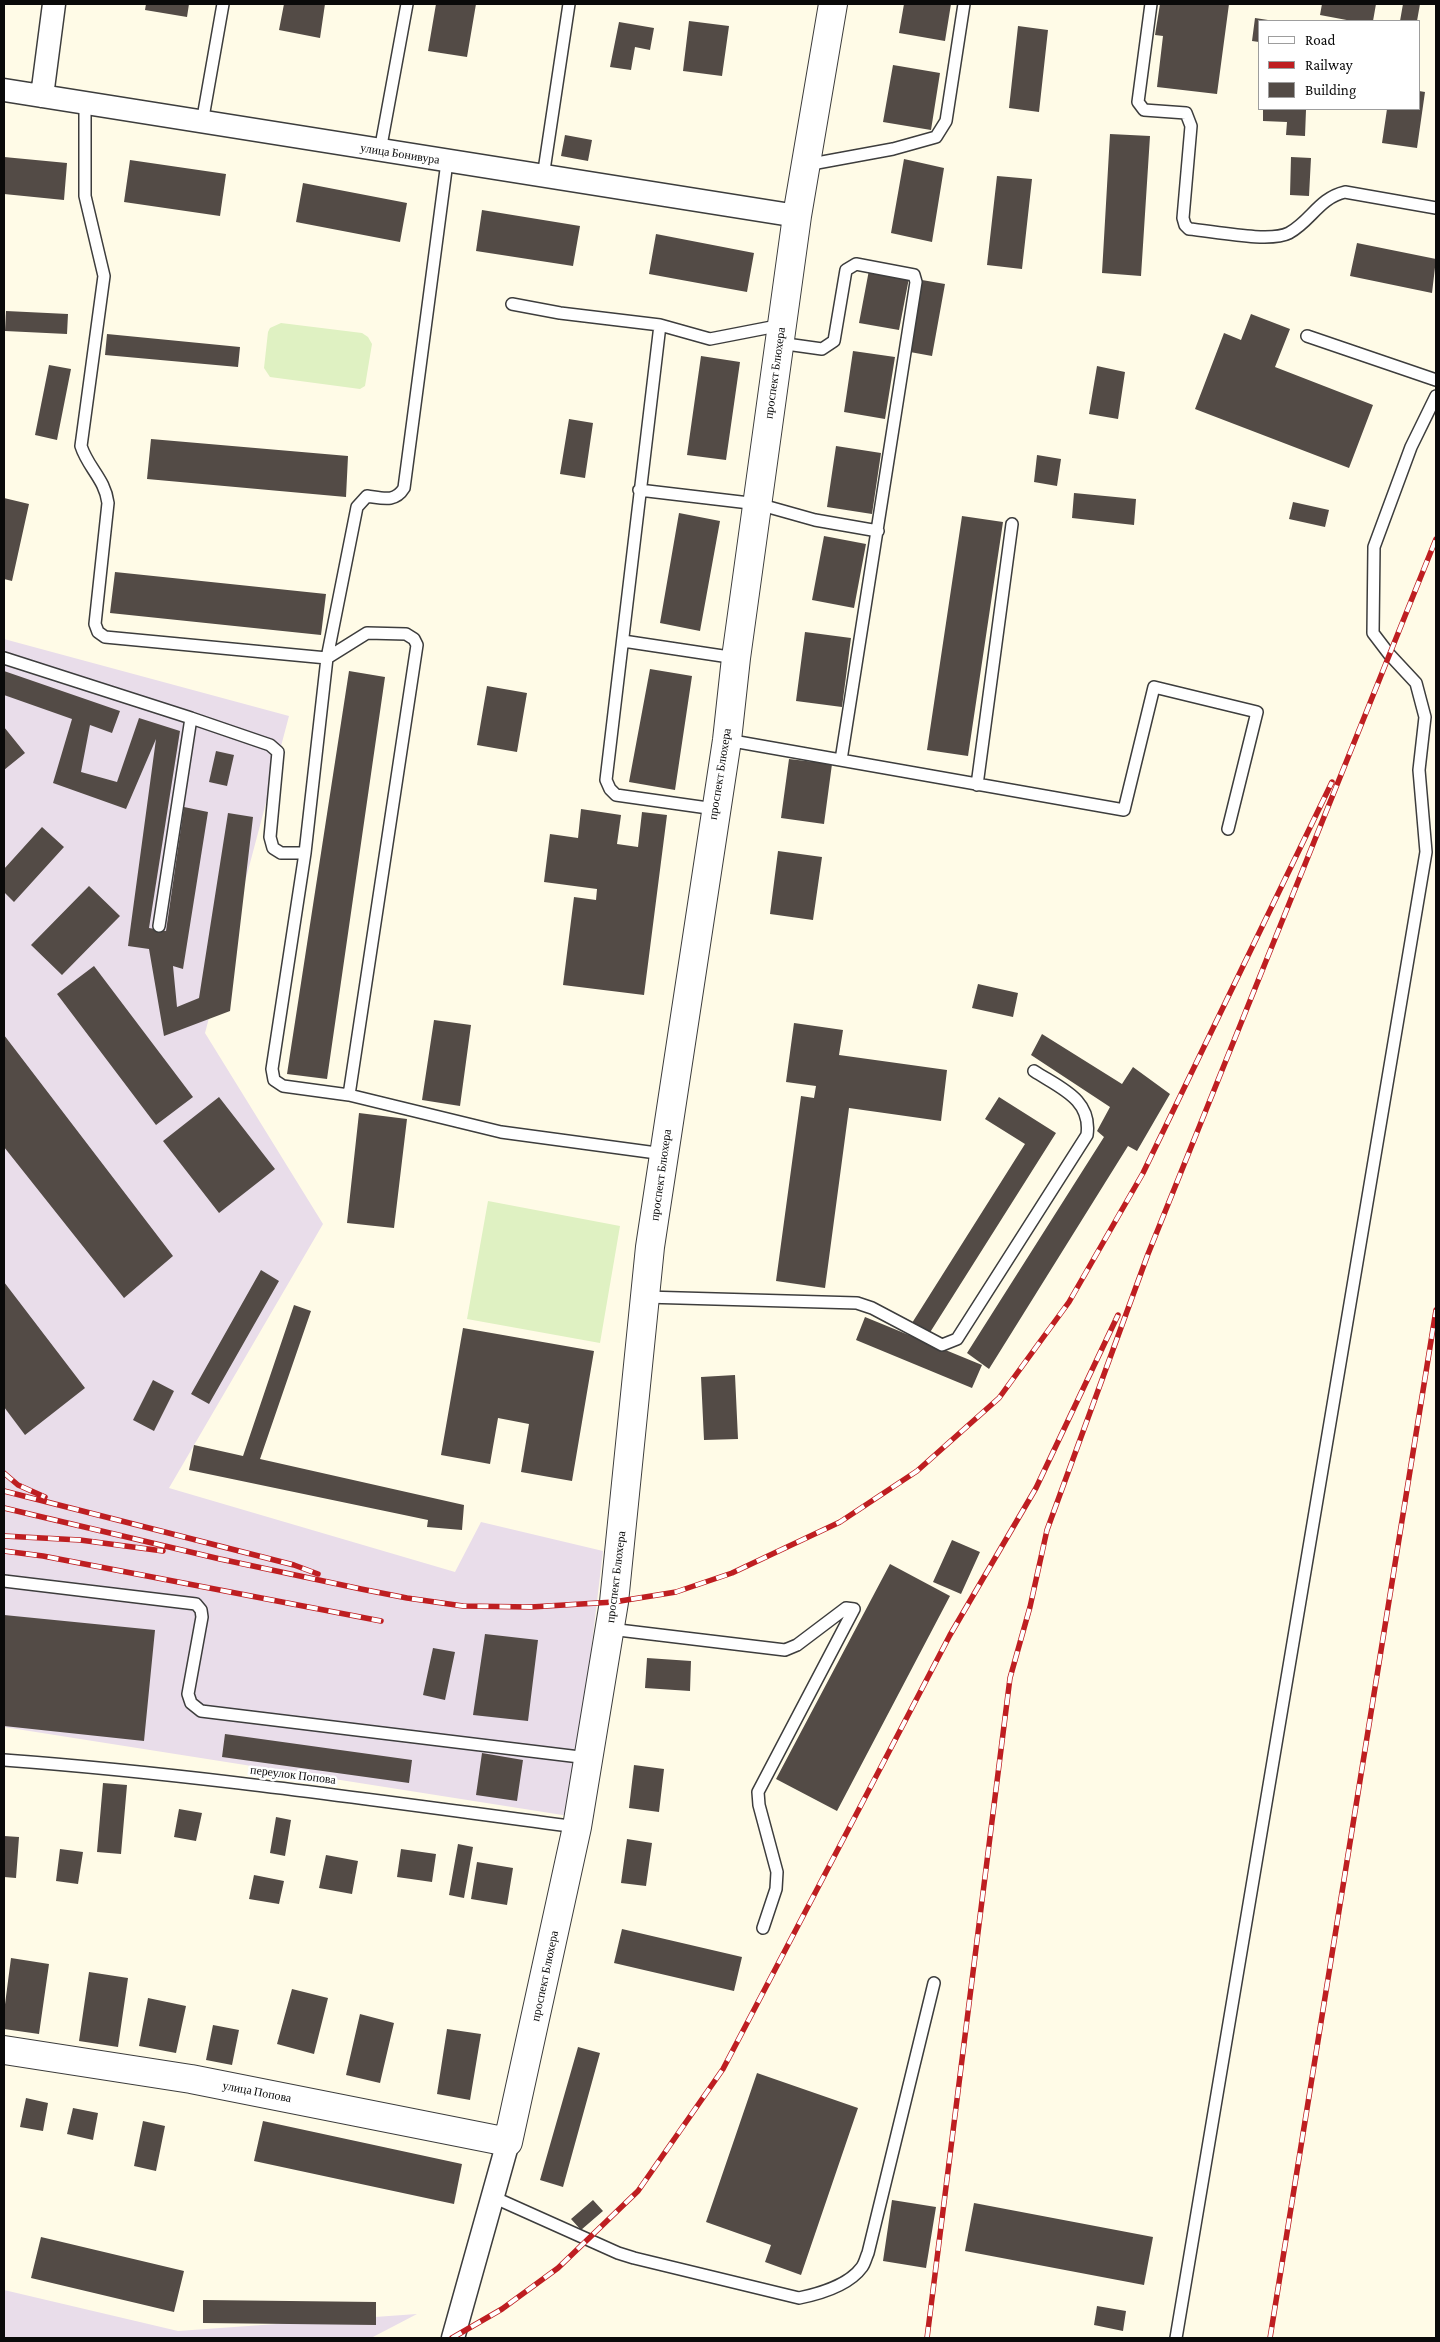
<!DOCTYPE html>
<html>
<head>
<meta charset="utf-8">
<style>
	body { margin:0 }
	#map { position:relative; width:1440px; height:2342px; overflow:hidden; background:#fffbe7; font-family:"Crimson Pro",serif }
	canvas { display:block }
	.frame { position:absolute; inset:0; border:5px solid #0a0a0a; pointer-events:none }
	.legend { position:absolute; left:1258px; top:20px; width:162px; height:90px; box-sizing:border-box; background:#fff; border:1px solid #9d9d9d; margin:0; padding:6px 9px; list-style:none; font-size:15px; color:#0a0a0a }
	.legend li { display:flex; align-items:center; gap:10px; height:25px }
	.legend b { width:25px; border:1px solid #9d9d9d }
</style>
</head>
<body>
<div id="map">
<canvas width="1440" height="2342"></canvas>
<div class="frame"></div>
<ul class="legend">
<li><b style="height:6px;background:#fff"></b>Road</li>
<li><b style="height:6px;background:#be1e21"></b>Railway</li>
<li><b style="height:14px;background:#534b46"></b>Building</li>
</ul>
</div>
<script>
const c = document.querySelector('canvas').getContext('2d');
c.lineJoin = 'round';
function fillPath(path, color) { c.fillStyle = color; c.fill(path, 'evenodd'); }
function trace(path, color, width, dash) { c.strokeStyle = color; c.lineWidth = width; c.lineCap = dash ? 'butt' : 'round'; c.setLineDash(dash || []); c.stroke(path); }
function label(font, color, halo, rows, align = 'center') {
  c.font = font + ' "Crimson Pro",serif'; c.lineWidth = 5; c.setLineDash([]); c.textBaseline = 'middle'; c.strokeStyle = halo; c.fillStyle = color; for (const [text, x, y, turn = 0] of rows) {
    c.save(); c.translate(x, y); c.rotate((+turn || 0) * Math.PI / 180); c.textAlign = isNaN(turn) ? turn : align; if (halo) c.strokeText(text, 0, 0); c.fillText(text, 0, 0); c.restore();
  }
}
fillPath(new Path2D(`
	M4 639 289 716 205 1033 323 1224 169 1488 455 1572 481 1522 603 1551 578 1761 569 1816 4 1727Z
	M4 2290 178 2331 417 2314 371 2338H4Z`), '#e9ddea');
fillPath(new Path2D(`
	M281 323 362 333 368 337 372 344 365 386 360 389 270 377 264 368 268 332 270 328Z
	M488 1201 620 1226 600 1343 467 1319Z`), '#dff1c2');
fillPath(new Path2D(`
	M146 4H189L187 17 145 10Z
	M284 4H325L320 38 279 30Z
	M436 4H476L467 57 428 51Z
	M904 4H951L945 41 899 33Z
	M1160 4H1229L1217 94 1157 87 1163 36 1155 35Z
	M1322 4H1376L1373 21H1352L1320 15Z
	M1403 4H1420L1417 21H1400Z
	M1255 18 1268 20 1259 21V42L1252 41Z
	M689 21 729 26 722 76 683 71Z
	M619 22 654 28 650 50 635 47 631 70 610 67Z
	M1018 26 1048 30 1039 112 1009 108Z
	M893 65 940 73 931 130 883 122Z
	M1419 91 1425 92 1417 148 1382 143 1387 109H1419Z
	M1263 109 1306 110 1305 136 1286 135 1287 122 1263 121Z
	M1110 134 1150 136 1141 276 1102 273Z
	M565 135 592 140 588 161 561 156Z
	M4 157 67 163 64 200 4 194Z
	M1291 157 1311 158 1309 196 1290 195Z
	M904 159 944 168 932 242 891 233Z
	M130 160 226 174 220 216 124 202Z
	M997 176 1032 179 1022 269 987 265Z
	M303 183 407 203 400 242 296 222Z
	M482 210 580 226 573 266 476 251Z
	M656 234 754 253 747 292 649 274Z
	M1357 243 1436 259 1432 293 1350 276Z
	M869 270 909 278 899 330 859 323Z
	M922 280 945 284 932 356 910 352Z
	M6 311 68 314 67 334 5 331Z
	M1251 314 1290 329 1275 367 1373 405 1349 468 1195 409 1224 333 1241 340Z
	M107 334 240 347 238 367 105 355Z
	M853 351 895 357 885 419 844 412Z
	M701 356 740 362 726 460 687 455Z
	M49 365 71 369 57 440 35 435Z
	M1097 366 1125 372 1118 419 1089 414Z
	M569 419 593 423 585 478 560 474Z
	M151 439 348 456 346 497 147 479Z
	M836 446 881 453 872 514 827 507Z
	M1037 455 1061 459 1057 486 1034 482Z
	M1074 493 1136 499 1134 525 1072 518Z
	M4 498 29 504 12 581 4 579Z
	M1293 502 1329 510 1325 527 1289 519Z
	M679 513 720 521 700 631 660 623Z
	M962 516 1003 522 968 756 927 750Z
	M824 536 866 544 854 608 812 600Z
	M115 572 326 594 321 635 110 613Z
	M805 632 851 638 842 707 796 701Z
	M650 669 692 676 675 790 629 782Z
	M4 671 120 711 112 733 90 725 81 772 117 782 139 718 180 731 149 928 166 931 184 807 208 812 183 969 173 966 177 1007 199 998 228 813 253 817 230 1011 164 1036 149 949 128 946 156 739 126 809 53 783 72 719 4 695Z
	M349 671 385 677 327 1079 287 1074Z
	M487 686 527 693 517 752 477 745Z
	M4 727 25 753 4 770Z
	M216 751 234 755 227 786 209 782Z
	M789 759 832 764 824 824 781 818Z
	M581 809 621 815 617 844 638 847 642 812 667 815 644 995 563 985 574 897 596 900 597 889 544 882 550 834 578 838Z
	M42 827 64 847 14 902 4 892V869Z
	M778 851 822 857 813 920 770 914Z
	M89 886 120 916 62 975 31 945Z
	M94 966 193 1097 156 1125 57 994Z
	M978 984 1018 993 1013 1017 972 1008Z
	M434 1020 471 1025 460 1106 422 1100Z
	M794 1023 843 1030 839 1055 947 1070 941 1121 849 1108 825 1288 776 1281 801 1096 814 1098 816 1086 786 1082Z
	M1042 1034 1122 1084 1133 1067 1170 1094 1137 1151 1128 1146 989 1369 967 1353 1104 1137 1097 1131 1110 1107 1031 1055Z
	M4 1035 173 1256 124 1298 4 1147Z
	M219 1097 275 1169 219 1213 163 1141Z
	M999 1097 1056 1133 929 1334 912 1323 1025 1144 985 1119Z
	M359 1113 407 1119 394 1228 347 1223Z
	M261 1270 279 1281 209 1404 191 1394Z
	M4 1282 85 1388 25 1435 4 1407Z
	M294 1305 311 1311 260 1459 464 1505 462 1530 427 1527 428 1520 189 1470 194 1445 243 1456Z
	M865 1317 982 1365 972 1388 856 1340Z
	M463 1328 594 1351 572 1481 521 1472 529 1424 498 1418 490 1464 441 1455Z
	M735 1375 738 1439 704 1440 701 1377Z
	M153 1380 174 1391 154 1431 133 1420Z
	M952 1540 980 1552 961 1594 933 1582Z
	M890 1564 950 1596 837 1811 776 1779Z
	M4 1615 155 1630 144 1741 4 1726Z
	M485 1634 538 1640 528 1721 473 1715Z
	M433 1648 455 1652 445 1700 423 1695Z
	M647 1658 691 1661 690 1691 645 1688Z
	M225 1734 412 1760 409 1783 222 1757Z
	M482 1753 523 1760 517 1801 476 1795Z
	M634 1765 664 1769 659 1812 629 1808Z
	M103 1783 127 1785 121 1854 97 1852Z
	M179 1809 202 1813 196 1841 174 1837Z
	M276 1817 291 1820 285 1856 270 1853Z
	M4 1836 19 1837 16 1878 4 1877Z
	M627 1839 652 1843 646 1886 621 1883Z
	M458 1844 473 1847 464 1898 449 1895Z
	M60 1849 83 1852 78 1884 56 1881Z
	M401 1849 436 1854 432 1882 397 1877Z
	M326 1855 358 1861 352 1894 319 1888Z
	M477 1862 513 1868 507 1905 471 1899Z
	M254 1875 284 1881 279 1904 249 1899Z
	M622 1929 742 1957 734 1991 614 1963Z
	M11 1958 49 1964 39 2034 4 2029V2012Z
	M89 1972 128 1978 118 2047 79 2041Z
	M292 1989 328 1998 314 2054 277 2044Z
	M148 1998 186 2006 176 2053 139 2046Z
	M360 2014 394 2023 380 2083 346 2075Z
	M213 2025 239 2030 232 2065 206 2060Z
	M447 2029 481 2034 470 2100 437 2094Z
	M578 2047 600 2053 563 2187 540 2180Z
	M757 2073 858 2108 801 2275 765 2262 771 2245 706 2222Z
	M26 2098 48 2103 43 2131 20 2127Z
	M73 2108 98 2113 93 2140 67 2134Z
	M143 2121 165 2126 156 2171 134 2166Z
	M263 2121 462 2164 454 2204 254 2161Z
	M593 2200 603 2211 581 2230 571 2219Z
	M892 2200 936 2207 926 2268 883 2261Z
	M974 2203 1153 2237 1144 2285 965 2251Z
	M41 2237 184 2271 174 2312 31 2278Z
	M203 2300 376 2302V2325L203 2323Z
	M1097 2306 1126 2311 1123 2331 1094 2325Z`), '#534b46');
const service = new Path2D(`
	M1151 4 1138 102 1144 110 1186 113 1191 126 1183 218 1185 225 1189 229C1213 231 1270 243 1289 233 1311 221 1319 198 1345 192L1436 208
	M85 104V196L104 276 81 446C88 468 105 479 108 503L95 624 98 632 105 637 327 658 367 633 406 634 414 639 417 645 349 1095
	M202 123 223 4
	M380 151 407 4
	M447 162 404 488C395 503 382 498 367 496L357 507 327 658 305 853 272 1069 274 1080 283 1086 349 1095 501 1132 664 1154
	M806 165 893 149 936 137 946 121 964 4
	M543 177 569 4
	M512 304 560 313 660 325 710 339 782 325
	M660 325 606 780 610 789 616 795 715 809
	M1307 336 1436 380
	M779 343 822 349 834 341 846 270 856 264 914 275 916 282 841 760
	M639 490 758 504 815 520 878 531
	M623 641 736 658
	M4 658 191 718 159 926
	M191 718 270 745 278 752 270 837 273 848 281 853H305
	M727 740 1124 810 1154 687 1257 712 1228 829
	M977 785 1012 524
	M645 1297 857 1303 872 1308 942 1345 957 1339 1087 1135C1092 1099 1060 1088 1034 1071
	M4 1581 196 1604 201 1610 202 1617 188 1694 191 1703 201 1711 588 1758
	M610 1629 785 1650 797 1645 846 1608 854 1609 758 1792 759 1805 777 1872 776 1889 763 1928
	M4 1760C196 1774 386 1802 577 1827
	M493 2197 618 2253 634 2258 799 2298C819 2294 849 2285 862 2267 865 2263 866 2257 868 2253L934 1983
	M1176 2338 1426 852 1419 770 1425 717 1416 683 1389 654 1373 633 1374 547 1411 447 1436 396`);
const minor = new Path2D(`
	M4 90 797 216
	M42 96 54 4
	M453 2338 508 2142`);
const tertiary = new Path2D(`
	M4 2050 191 2079 508 2142 577 1827 614 1602 650 1247 727 740 736 658 797 216 833 4`);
trace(service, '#3d3d3d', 14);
trace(minor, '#3d3d3d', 25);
trace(tertiary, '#3d3d3d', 30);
trace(service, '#fff', 11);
trace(minor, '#fff', 22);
trace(tertiary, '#fff', 28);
const rail = new Path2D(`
	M4 1473 18 1485 45 1497
	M4 1491 294 1565 318 1574
	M4 1508 220 1559 361 1589 407 1598 463 1606 531 1607 614 1602 676 1592 732 1573 840 1522 917 1471 999 1398 1069 1302 1143 1173 1332 782
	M4 1536 80 1540 163 1551
	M4 1551 43 1556 381 1621
	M452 2338 502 2309 558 2268 638 2191 723 2069 950 1635 1036 1488 1118 1315
	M927 2338 1010 1678 1030 1607 1047 1530 1148 1254 1436 539
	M1270 2338 1436 1310`);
trace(rail, '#be1e21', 5.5);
trace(rail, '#fff', 4, [11]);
label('12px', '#0a0a0a', '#fff', [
	["улица Бонивура",400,154,9],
	["проспект Блюхера",775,373,-82],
	["проспект Блюхера",720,774,-81],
	["проспект Блюхера",661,1175,-82],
	["проспект Блюхера",616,1577,-83],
	["переулок Попова",293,1775,7],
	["проспект Блюхера",545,1976,-78],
	["улица Попова",257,2092,11]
]);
</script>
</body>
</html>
